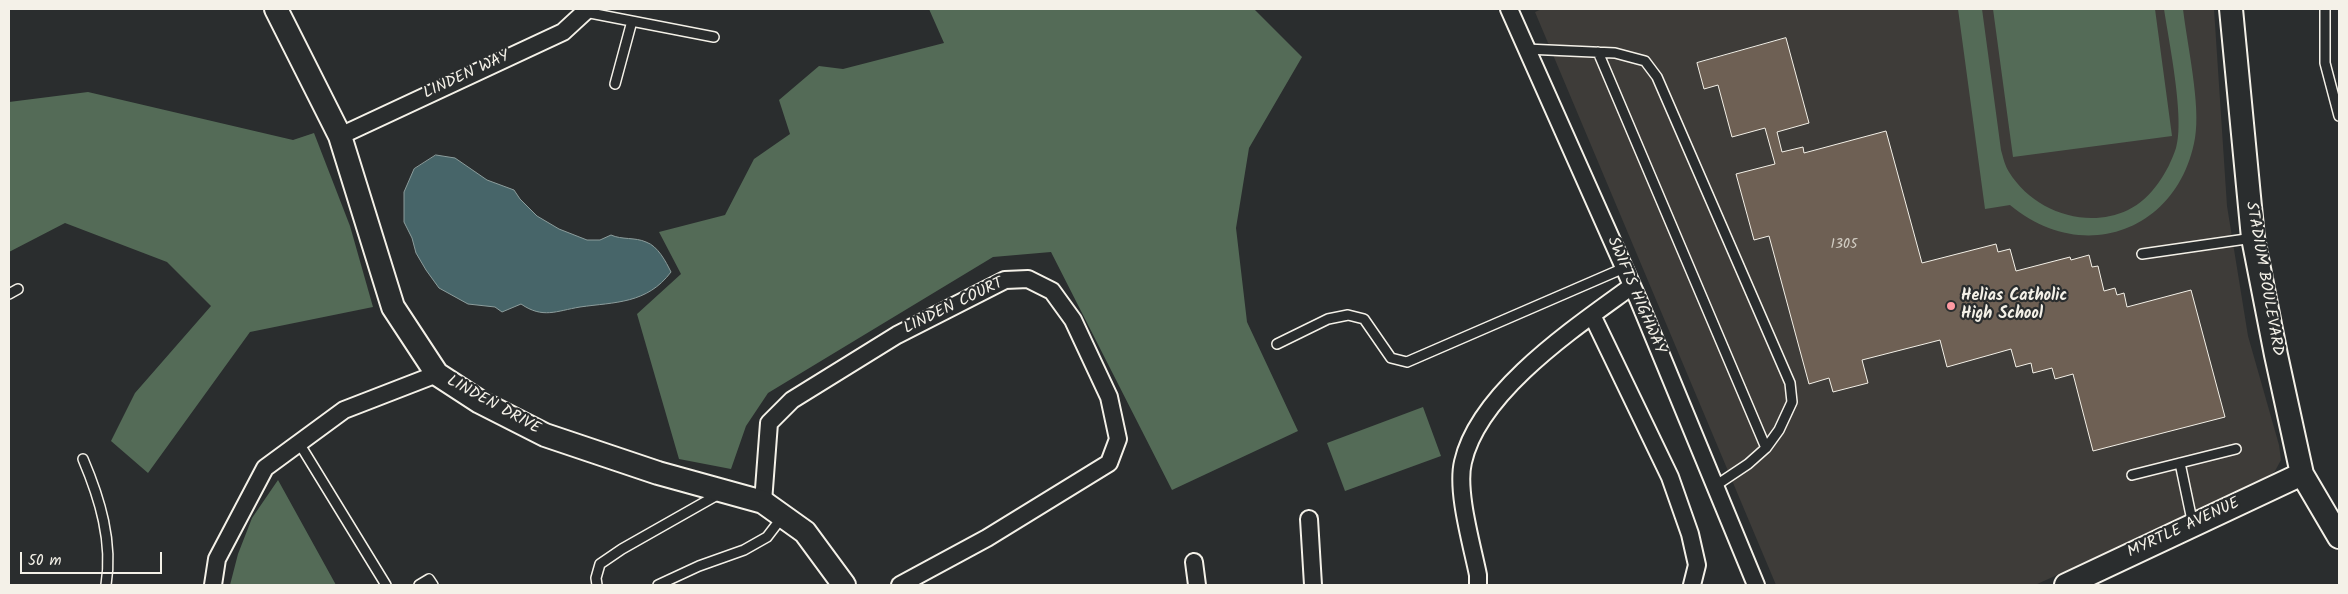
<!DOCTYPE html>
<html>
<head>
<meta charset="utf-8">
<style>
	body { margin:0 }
	#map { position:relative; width:2348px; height:594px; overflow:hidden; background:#2a2d2e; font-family:Kalam,sans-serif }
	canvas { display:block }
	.frame { position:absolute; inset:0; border:10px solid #f4f1e8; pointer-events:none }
	.scale { position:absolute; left:20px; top:552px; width:142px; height:22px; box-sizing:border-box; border:2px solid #f4f1e8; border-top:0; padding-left:6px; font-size:15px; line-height:18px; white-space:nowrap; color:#f4f1e8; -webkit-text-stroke:4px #2a2d2e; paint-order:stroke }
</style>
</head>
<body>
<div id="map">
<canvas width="2348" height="594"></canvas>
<div class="frame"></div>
<div class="scale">50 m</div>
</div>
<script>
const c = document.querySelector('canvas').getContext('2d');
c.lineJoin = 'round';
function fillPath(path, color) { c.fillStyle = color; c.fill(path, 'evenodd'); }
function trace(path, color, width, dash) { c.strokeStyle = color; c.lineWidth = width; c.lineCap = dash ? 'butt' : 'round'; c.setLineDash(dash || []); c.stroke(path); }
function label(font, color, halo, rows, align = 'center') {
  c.font = font + ' Kalam,sans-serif'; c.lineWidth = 4.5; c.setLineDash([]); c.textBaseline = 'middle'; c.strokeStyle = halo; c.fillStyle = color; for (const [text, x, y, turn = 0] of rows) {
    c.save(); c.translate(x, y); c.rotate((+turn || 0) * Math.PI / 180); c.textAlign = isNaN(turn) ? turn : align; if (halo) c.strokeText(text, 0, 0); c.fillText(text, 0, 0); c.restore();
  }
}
fillPath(new Path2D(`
	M1542 9H2214L2227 206 2248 336 2279 445 2281 460 2275 471 2263 482 2035 585H1776L1535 12Z`), '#3e3c39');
fillPath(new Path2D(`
	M929 9H1254L1302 57 1249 148 1236 228 1247 322 1298 431 1172 490 1051 252 993 257 768 393 746 426 731 469 679 459 637 314 681 274 659 232 725 215 754 159 790 134 779 100 819 66 843 69 944 43Z
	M1958 9H1982L2001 150C2003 157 2005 166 2009 172 2033 211 2086 230 2128 210 2152 198 2168 172 2176 148 2185 119 2169 42 2164 9H2183C2187 44 2201 105 2195 138 2179 231 2083 266 2010 205L1985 209Z
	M1993 9H2155L2172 136 2013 157Z
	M88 92 293 140 314 133 350 226 373 307 250 332 148 473 111 441 135 393 211 306 167 262 65 223 9 252V102Z
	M1423 407 1441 456 1345 491 1327 443Z
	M278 480 336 585H230L238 554 252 518Z`), '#546b57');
const water = new Path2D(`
	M436 155 455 158 487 180 514 190 520 199 537 216 559 229 587 240H600L611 235C622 240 635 237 646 242 658 246 666 262 671 272 647 304 615 302 580 307 556 311 543 319 521 304L502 312 495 307 468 304 439 288 426 270 416 253 412 238 404 222V192L414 169Z`);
fillPath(water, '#476569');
trace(water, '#8c9d9c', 1);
const building = new Path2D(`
	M1786 38 1809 123 1777 132 1782 152 1803 147 1804 153 1886 131 1922 263 1996 244 1998 252 2010 249 2016 271 2070 257 2071 260 2089 255 2092 267 2098 266 2104 291 2115 288 2117 295 2124 293 2127 307 2191 290 2225 417 2093 451 2073 374 2055 379 2052 368 2033 373 2031 363 2016 367 2011 349 1947 367 1940 340 1862 360 1868 383 1833 392 1829 378 1809 384 1769 236 1754 240 1736 174 1775 164 1765 128 1732 137 1718 85 1704 89 1697 63Z`);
fillPath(building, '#6e6054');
trace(building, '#f4f1e8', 1);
const lane = new Path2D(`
	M2325 9V63L2339 116
	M585 12 714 37
	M1526 49 1615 53 1645 61 1657 77 1790 383 1792 402 1779 430 1766 448 1748 464 1715 486
	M1598 52 1766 448
	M615 84 632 21
	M2142 254 2253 238
	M9 294 18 289
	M1277 344 1328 319 1348 315 1364 319 1391 358 1407 362 1624 268
	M299 443 386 585
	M83 459C100 499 113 542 106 585
	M2180 463 2193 525
	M2132 475 2236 449
	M419 585 429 579 433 585
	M597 585 596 578 600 564 622 549 719 494
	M658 585 699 566 744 550 767 537 783 516`);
const street = new Path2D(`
	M1509 9 1638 299 1756 585
	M340 136 563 32 588 9
	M1592 315 1670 477 1690 534 1697 565 1692 585
	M763 502 769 423 792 400 897 335 1005 280 1028 279 1052 291 1073 320 1109 397 1118 439 1109 463 987 538 900 585
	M1309 519 1313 585
	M1194 562 1197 585
	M213 585 217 559 265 468 344 410 437 374
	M1478 585V575C1472 545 1456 491 1463 462 1479 391 1576 327 1632 286`);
const secondary = new Path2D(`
	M276 9 340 136 393 307 437 374 480 402 545 435 658 473 763 502 805 532 844 585
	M2231 9 2253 238 2276 355 2302 474 2339 537
	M2066 585 2302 474`);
trace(lane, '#f4f1e8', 12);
trace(street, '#f4f1e8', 20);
trace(secondary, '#f4f1e8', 26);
trace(lane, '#2a2d2e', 9);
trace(street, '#2a2d2e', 16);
trace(secondary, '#2a2d2e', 22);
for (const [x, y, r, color] of [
	[1951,306,5,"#ff9aa2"]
]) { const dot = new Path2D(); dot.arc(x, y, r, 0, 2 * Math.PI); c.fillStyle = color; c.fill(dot); trace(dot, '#2a2d2e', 2); }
label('14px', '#d2cdc3', null, [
	["1305",1844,246]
]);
label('16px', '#f4f1e8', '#2a2d2e', [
	["LINDEN WAY",467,76,-25],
	["STADIUM BOULEVARD",2263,279,80],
	["SWIFTS HIGHWAY",1635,296,67],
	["LINDEN COURT",954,307,-26],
	["LINDEN DRIVE",493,406,29],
	["MYRTLE AVENUE",2184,529,-25]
]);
label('bold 16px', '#f4f1e8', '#2a2d2e', [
	["Helias Catholic",1961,297],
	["High School",1961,315]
], 'left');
</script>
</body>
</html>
